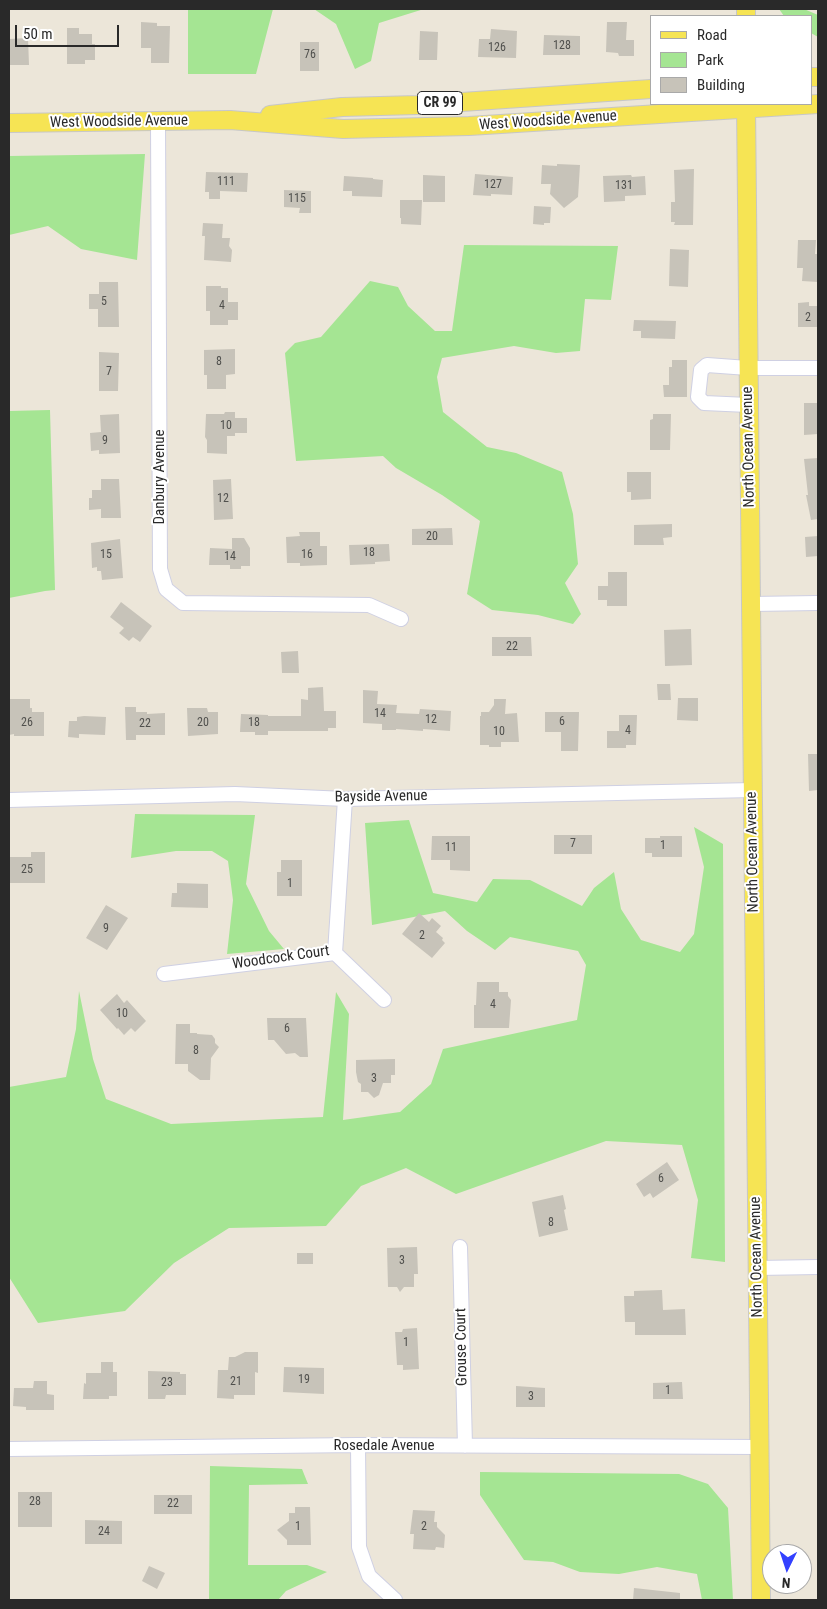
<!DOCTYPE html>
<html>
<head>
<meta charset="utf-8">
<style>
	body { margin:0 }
	#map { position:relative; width:827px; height:1609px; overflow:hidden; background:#ece6d9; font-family:"Roboto Condensed",sans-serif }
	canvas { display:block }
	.frame { position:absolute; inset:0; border:10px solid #292929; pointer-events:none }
	.legend { position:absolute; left:650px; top:15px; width:162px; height:90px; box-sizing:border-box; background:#fff; border:1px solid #a9a9a9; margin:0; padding:6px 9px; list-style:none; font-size:15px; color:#292929 }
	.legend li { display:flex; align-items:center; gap:10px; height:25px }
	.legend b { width:25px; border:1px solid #a9a9a9 }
	.north { position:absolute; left:762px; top:1544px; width:50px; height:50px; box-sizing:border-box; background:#fff; border:1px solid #a9a9a9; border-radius:50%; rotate:184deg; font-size:14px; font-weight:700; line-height:20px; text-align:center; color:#292929 }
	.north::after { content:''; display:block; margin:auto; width:18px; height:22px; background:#3341ff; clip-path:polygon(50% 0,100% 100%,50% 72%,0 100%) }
	.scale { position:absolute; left:15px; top:25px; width:104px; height:22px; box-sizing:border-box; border:2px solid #292929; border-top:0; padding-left:6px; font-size:15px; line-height:18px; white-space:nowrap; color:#292929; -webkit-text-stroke:4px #fff; paint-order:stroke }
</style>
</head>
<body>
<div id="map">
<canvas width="827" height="1609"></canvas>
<div class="frame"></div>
<ul class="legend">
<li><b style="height:6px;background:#f6e454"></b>Road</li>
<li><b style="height:14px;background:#a5e593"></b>Park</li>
<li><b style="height:14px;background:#c7c3b9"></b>Building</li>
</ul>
<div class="north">N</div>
<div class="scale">50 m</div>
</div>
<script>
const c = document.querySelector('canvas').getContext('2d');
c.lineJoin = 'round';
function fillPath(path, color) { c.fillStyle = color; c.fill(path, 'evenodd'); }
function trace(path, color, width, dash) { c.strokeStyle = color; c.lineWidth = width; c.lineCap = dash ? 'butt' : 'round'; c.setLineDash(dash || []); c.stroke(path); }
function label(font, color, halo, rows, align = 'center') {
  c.font = font + ' "Roboto Condensed",sans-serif'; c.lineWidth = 4; c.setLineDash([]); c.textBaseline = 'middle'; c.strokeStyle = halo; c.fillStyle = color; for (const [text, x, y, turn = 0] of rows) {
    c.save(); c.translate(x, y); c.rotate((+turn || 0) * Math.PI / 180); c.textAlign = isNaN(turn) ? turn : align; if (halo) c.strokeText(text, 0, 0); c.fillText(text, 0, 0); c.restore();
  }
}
fillPath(new Path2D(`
	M188 9H273L256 74H188Z
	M314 9H424L379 23 371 61 355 69 336 24Z
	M779 9H804L818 15V37L811 33V16H784Z
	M145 154 137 260 81 249 48 226 9 235V156Z
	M464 245 618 246 611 300 585 299 580 351 556 353 514 346 442 358 437 377 443 412 487 447 516 453 562 472 573 514 578 564 565 583 581 614 573 624 538 615 492 610 467 594 480 521 442 495 396 468 383 456 296 461 285 353 295 343 321 337 370 281 398 287 408 306 435 331H452Z
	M50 410 55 590 45 591 9 598V411Z
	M135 814 255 815 246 884 269 931 284 949 227 954 233 900 228 861 212 851H176L131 858Z
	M409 820 433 893 477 902 493 879 530 880 582 906 594 888 614 872 621 909 641 940 680 952 694 934 704 867 694 827 723 844 725 1262 691 1258 698 1200 682 1145 606 1141 456 1194 406 1168 361 1186 326 1226 229 1228 174 1263 125 1311 38 1323 9 1277V1087L66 1077 76 1029 79 991 93 1059 106 1099 171 1124 323 1117 336 992 349 1014 343 1120 400 1112 431 1084 443 1049 577 1020 586 965 578 951 510 937 495 950 467 931 445 911 372 925 365 823Z
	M210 1466 302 1469 308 1484 249 1485 248 1565H307L327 1572 286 1591 278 1600H209Z
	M480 1472 679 1474 708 1484 728 1508 733 1600H702L697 1574 657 1567 619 1574 580 1572 553 1562 524 1560 480 1495Z`), '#a5e593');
fillPath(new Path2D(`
	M141 22 157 23V26H170L169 63H151V48H141Z
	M607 22H627L626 40H634V56H619L618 53 606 52Z
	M67 28H79V34H92V44H95V60H85V64H67Z
	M491 29 517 31 516 58 478 57 479 39H490Z
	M420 31 438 32 437 60H419Z
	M544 35 580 36V55H543Z
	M28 38 29 65H10L9 39Z
	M300 42H319V71H300Z
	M557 164 580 165 578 197 564 208 550 194 551 184H541L542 165 557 166Z
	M694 169 693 225H674L675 222H671V202H675L674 170Z
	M206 172 248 173 247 192 220 191V199H209V192H205Z
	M475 174 513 177 512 195 491 194V196L473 195Z
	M423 175 445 176V202H423Z
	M631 175 632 177 645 176 646 195 625 196V201L604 202 603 176Z
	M344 176 373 178V179L383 180 382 197 352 196V191H343Z
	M284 190 311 191V213H299L300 208 284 207Z
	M400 200H422L421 225 401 224V218H400Z
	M534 206 551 207 550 223H544V225L533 224Z
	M203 223 223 224 222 238H230L229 246 232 250 231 262 204 260 205 236H202Z
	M798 240H816L815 254H818V282L802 281 803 268H797Z
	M670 249 689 250 688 287 669 286Z
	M99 282H118L119 327H98V309H89V294H99Z
	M206 286H221V288H228V302H238V320H228V325H210V311H206Z
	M809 302V306H818V327H798V303Z
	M634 320 676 321 675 339 641 338V331H633Z
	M235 349V374L226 375V389H207V375H204V350Z
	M99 352 119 353 118 391H99Z
	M672 360H687V397H664L663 385H669V367H672Z
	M804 403H818V434L804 435Z
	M225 412H235V418H247V433H235V436H227V454L207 453V440L205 437 206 414H224Z
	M119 414 120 453 99 454V450L91 451 90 433 101 432 100 415Z
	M653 414H671L670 450H650V420L653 419Z
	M818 458V519L811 520 806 495H808L804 459Z
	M627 472H651V499L631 500V492H627Z
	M101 479H119L121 518H101V509L89 510V498H92V490H101Z
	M231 479 233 519 214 520 213 480Z
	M672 524V537L663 538 664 545H634V525Z
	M452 528 453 545H412V529Z
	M299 532H320V546H327V565L300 566V563H287L286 537 300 536Z
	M818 536V556L806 557 805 537Z
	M232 538H244L250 548V566H241V569H230V565H209L210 548 232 549Z
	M120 539 123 578 102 580 101 571H97V567L92 568 91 543Z
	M389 544 390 561 375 562V564L350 565 349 545Z
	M608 572H627V606H607V600H598V586H608Z
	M121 602 152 626 140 642 133 637 129 641 119 633 124 628 110 617Z
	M691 629 692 665 665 666 664 630Z
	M492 637H531L532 656H492Z
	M298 651 299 673H282L281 652Z
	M657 684H670L671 700H658Z
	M323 687 324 711H336V728H328V731H268V735H255V732H240L241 714 268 715V716H301V699L308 700V688Z
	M363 690 378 691 377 704 397 705 396 713 419 714 420 709 451 711 450 731 423 729V731L396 729V730H382V724L363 723Z
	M678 698H698V721L677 720Z
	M9 699H30V708H32V712H44V736H14V734L9 735Z
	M494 699H506L505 714 517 713 519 742H501V747H489V745H480V716H481V712H489L494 705Z
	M125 707H136V712H147V714L165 713V735H136V740H126Z
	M187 708H207L208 712H218V734L188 736Z
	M545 712H579L578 751H561V732H545Z
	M619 715H637L636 745H626V748H607V731H619Z
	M84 716 106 717 105 735 79 734V738L68 737 69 721H77V717Z
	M808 754H818V790L809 791Z
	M554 835H592V854H554Z
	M432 836H470V871L450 870V860H431Z
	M660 836H682V857H652V853H645V838H660Z
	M31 852H45V883H9V857H31Z
	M281 860H302V896H277V872H281Z
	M177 883 208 884V908L171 907 172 893H177Z
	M106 905 128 918 107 950 86 938Z
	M419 913 429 922 432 918 441 926 436 932 443 938 442 940 445 943 432 958 402 934Z
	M477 982H499V992H508V996L511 1000 509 1028H474V1005H476Z
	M117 994 124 1003 127 1000 146 1021 135 1032 131 1028 124 1035 118 1028 117 1029 100 1010Z
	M267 1018H306L308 1057H300L295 1053 286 1054 274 1040H268Z
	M176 1024H190V1033H197V1034L212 1035 215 1039V1043L219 1047 211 1058 210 1080H200L188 1071V1064H175Z
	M395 1059V1075H391V1083H383L379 1095 374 1098 368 1092H361V1084L358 1082 356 1072V1060Z
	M667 1162 679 1180 653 1198 650 1193 644 1197 636 1184Z
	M563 1195 566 1209 564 1210 568 1230 539 1237 532 1202Z
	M417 1247 418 1274H414V1287H404L400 1292 397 1287H388L387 1248Z
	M297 1253H313V1264H297Z
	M662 1290 663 1310 685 1309 686 1335H635V1322H625L624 1296H634V1291Z
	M417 1328 419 1369 403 1370V1365H397L395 1332H402L403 1329Z
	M245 1352H258V1373L255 1372V1395H234V1399L217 1398 218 1370H228L229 1357H235Z
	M101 1362H113V1372H117V1396H109V1399H83L84 1383 86 1384V1373H101Z
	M284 1367 324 1368V1394L283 1392Z
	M148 1371 180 1372V1374H186V1395H166L165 1399H148Z
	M34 1381H47V1394L54 1395V1410H26V1407L13 1406 14 1388H33Z
	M682 1382 683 1399H653V1383Z
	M516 1386 545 1388V1407H516Z
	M18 1492H52V1527H18Z
	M154 1495H192V1514H154Z
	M295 1507H310L311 1545H287V1540L277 1530 289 1521V1513H295Z
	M413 1510 435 1511 434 1522H437V1527L445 1535 444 1548 436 1547 435 1550 413 1549 414 1534H410Z
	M85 1520 122 1521V1544H85Z
	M149 1566 165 1573 157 1589 142 1581Z
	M634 1588 680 1593V1600H633Z`), '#c7c3b9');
const minor = new Path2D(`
	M158 121 160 569 166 589 183 603 369 605 401 619
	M748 405 704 403 698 397 701 370 707 365 748 368H818
	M751 604 818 603
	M9 800 235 794 345 799 753 790
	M335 953 345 799
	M335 953 384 1000
	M164 974 335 953
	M460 1247 465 1446
	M757 1268 818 1267
	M358 1445 359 1547 369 1576 395 1600
	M9 1449 358 1445 759 1447`);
const major = new Path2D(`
	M746 9V16
	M811 77H818
	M746 104 761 1600
	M270 115 342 107 418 105 651 89
	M9 123 230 120 343 129 469 126 818 104`);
trace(minor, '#cfd0e3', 16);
trace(major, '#c7c7c7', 20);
trace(minor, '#fff', 14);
trace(major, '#f6e454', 18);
label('12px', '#50504d', null, [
	["128",562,46],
	["126",497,48],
	["76",310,55],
	["111",226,182],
	["127",493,185],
	["131",624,186],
	["115",297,199],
	["5",104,302],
	["4",222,306],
	["2",808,318],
	["8",219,362],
	["7",109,372],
	["10",226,426],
	["9",105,441],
	["12",223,499],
	["20",432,537],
	["18",369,553],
	["15",106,555],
	["16",307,555],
	["14",230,557],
	["22",512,647],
	["14",380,714],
	["12",431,720],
	["6",562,722],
	["26",27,723],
	["20",203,723],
	["18",254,723],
	["22",145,724],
	["4",628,731],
	["10",499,732],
	["7",573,844],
	["1",663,846],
	["11",451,848],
	["25",27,870],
	["1",290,884],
	["9",106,929],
	["2",422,936],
	["4",493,1005],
	["10",122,1014],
	["6",287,1029],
	["8",196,1051],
	["3",374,1079],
	["6",661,1179],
	["8",551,1223],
	["3",402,1261],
	["1",406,1343],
	["19",304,1380],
	["21",236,1382],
	["23",167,1383],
	["1",668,1391],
	["3",531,1397],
	["28",35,1502],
	["22",173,1504],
	["1",298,1527],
	["2",424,1527],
	["24",104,1532]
]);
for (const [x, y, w] of [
	[440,103,45]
]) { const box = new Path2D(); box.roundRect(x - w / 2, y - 11.5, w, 23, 4); c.fillStyle = '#fff'; c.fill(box); trace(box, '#292929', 1); }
label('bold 14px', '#292929', null, [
	["CR 99",440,103]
]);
label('15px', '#292929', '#fff', [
	["West Woodside Avenue",548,121,-4],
	["West Woodside Avenue",119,122,-1],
	["North Ocean Avenue",749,447,-91],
	["Danbury Avenue",160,477,-90],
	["Bayside Avenue",381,797,-1],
	["North Ocean Avenue",753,852,-91],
	["Woodcock Court",281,958,-8],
	["North Ocean Avenue",757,1257,-91],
	["Grouse Court",462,1347,-91],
	["Rosedale Avenue",384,1446]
]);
</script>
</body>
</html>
